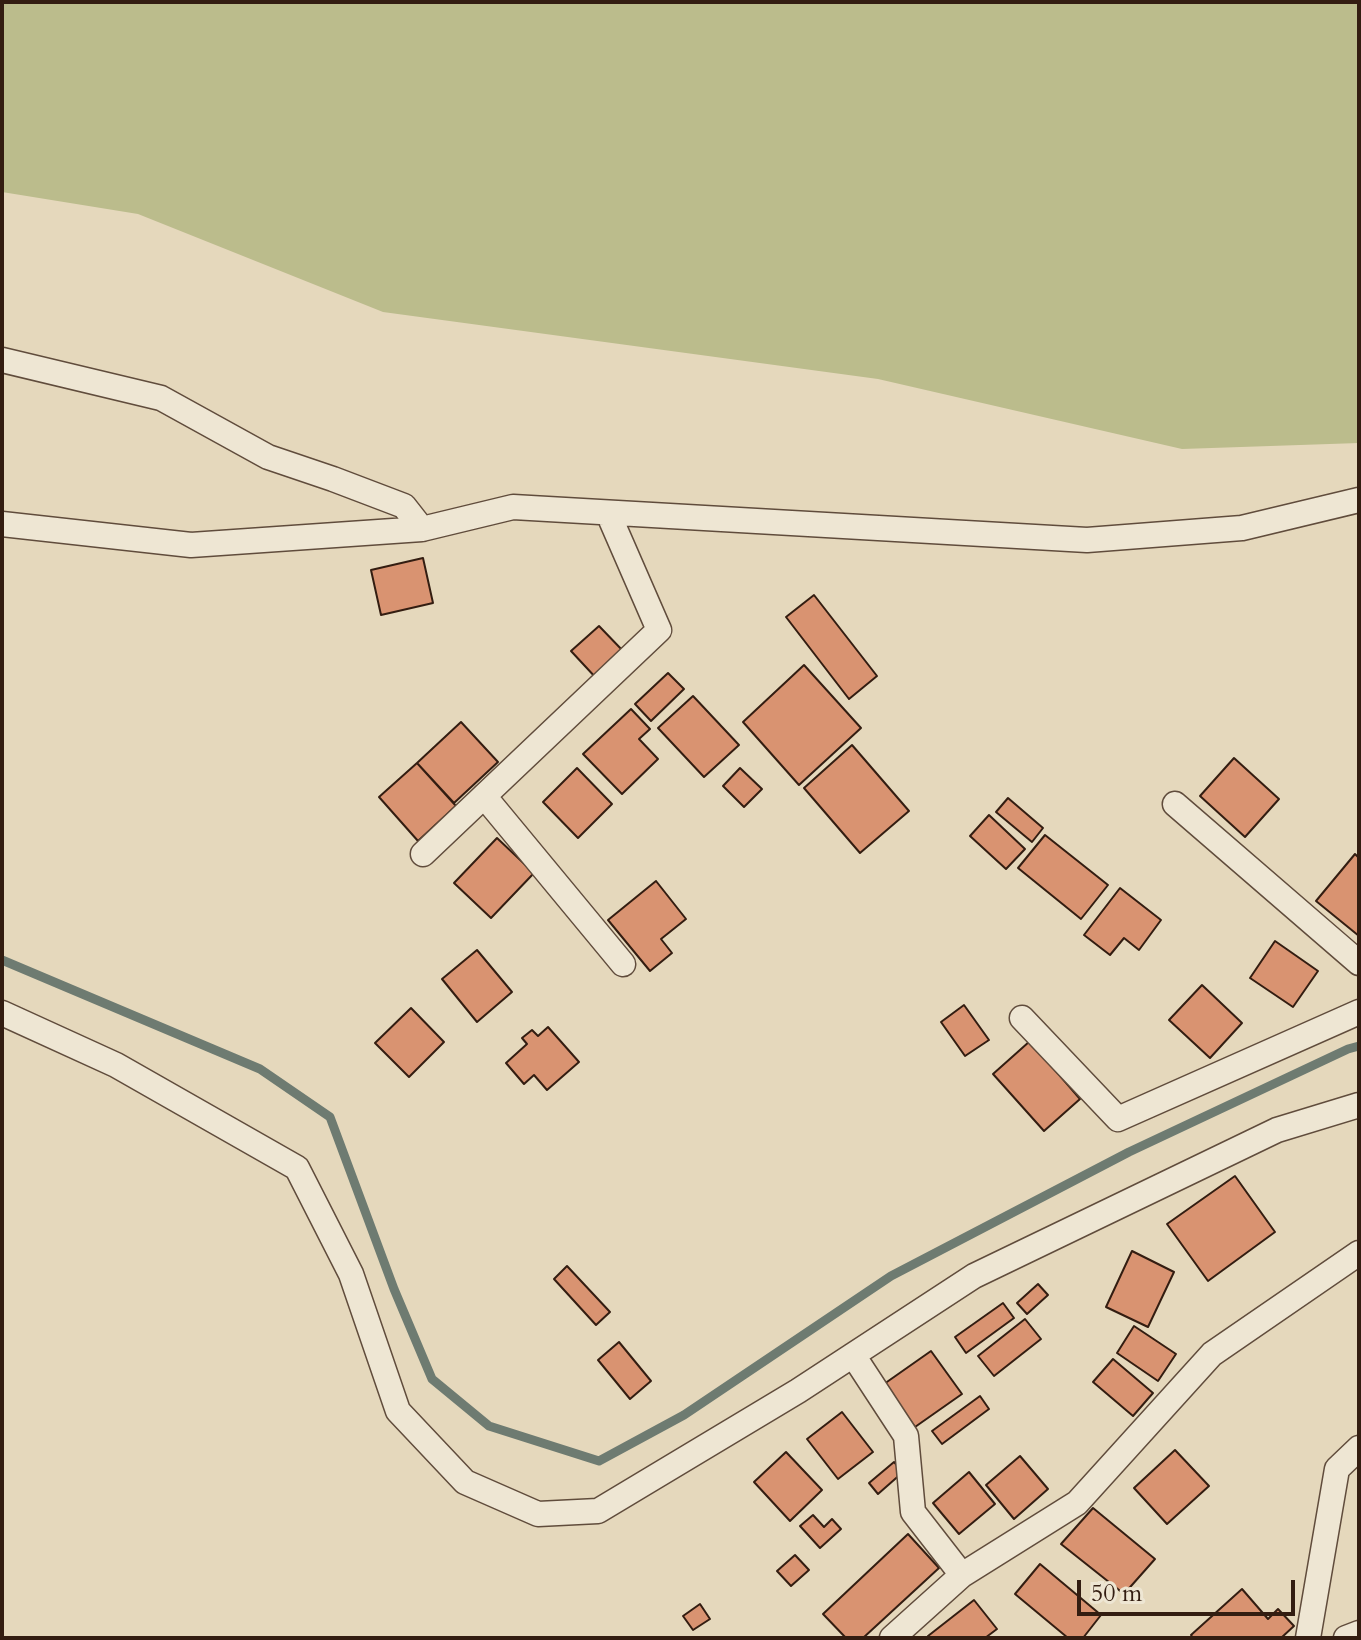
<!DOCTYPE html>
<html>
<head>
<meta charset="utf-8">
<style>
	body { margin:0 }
	#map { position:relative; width:1361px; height:1640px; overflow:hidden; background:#e5d8bc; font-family:Cardo,serif }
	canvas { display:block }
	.frame { position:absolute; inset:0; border:4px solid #331d11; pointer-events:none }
	.scale { position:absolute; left:1077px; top:1580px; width:218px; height:36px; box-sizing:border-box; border:4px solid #331d11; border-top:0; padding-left:10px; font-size:24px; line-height:28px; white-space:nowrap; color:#331d11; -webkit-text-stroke:6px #eee6d3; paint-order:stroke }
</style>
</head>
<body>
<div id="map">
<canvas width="1361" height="1640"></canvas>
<div class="frame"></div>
<div class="scale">50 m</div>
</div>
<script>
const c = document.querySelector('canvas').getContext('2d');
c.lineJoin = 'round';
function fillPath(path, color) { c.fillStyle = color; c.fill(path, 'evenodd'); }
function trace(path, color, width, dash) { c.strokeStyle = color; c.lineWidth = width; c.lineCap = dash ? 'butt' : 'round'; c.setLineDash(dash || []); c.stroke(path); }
fillPath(new Path2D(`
	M2 2H1359V443L1182 449 878 379 383 312 138 214 2 192Z`), '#bbbc8c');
trace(new Path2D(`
	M2 960 260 1069 330 1117 394 1289 432 1379 489 1426 599 1461 684 1415 891 1276 1129 1152 1348 1049 1359 1046`), '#6e7b71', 9);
const building = new Path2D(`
	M423 558 433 603 381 615 371 570Z
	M814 595 877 676 849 699 786 617Z
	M599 626 625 653 597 679 571 651Z
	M804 665 861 728 799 785 743 722Z
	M668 673 684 689 651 721 635 704Z
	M693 696 739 745 704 777 658 728Z
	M631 709 650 729 639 739 658 759 622 794 583 754Z
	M461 722 498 762 454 803 417 763Z
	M852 745 909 811 860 853 804 788Z
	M1234 758 1279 799 1245 837 1200 796Z
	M417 763 456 806 418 841 379 797Z
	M577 768 612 804 578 838 543 802Z
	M740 768 762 789 744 807 723 786Z
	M1008 798 1043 828 1032 842 996 812Z
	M989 815 1025 849 1006 869 970 836Z
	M1045 835 1108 885 1081 919 1018 868Z
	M497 838 534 873 491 918 454 883Z
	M1355 854 1359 858V936L1316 901Z
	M656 881 686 919 661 939 672 953 650 971 608 920Z
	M1120 888 1161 920 1139 950 1124 938 1110 955 1084 935Z
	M1275 941 1318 971 1293 1007 1250 978Z
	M477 950 512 992 477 1022 442 979Z
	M1202 985 1242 1023 1210 1058 1169 1020Z
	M964 1005 989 1040 965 1056 941 1022Z
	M411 1008 444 1042 409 1077 375 1043Z
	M548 1027 579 1062 547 1090 534 1075 524 1084 506 1063 527 1044 522 1038 532 1030 538 1036Z
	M1030 1041 1080 1099 1044 1131 993 1074Z
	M1235 1176 1275 1232 1208 1281 1167 1224Z
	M1132 1251 1174 1272 1148 1327 1106 1307Z
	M567 1266 610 1312 596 1325 554 1279Z
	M1038 1284 1048 1295 1027 1314 1017 1303Z
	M1003 1303 1014 1318 966 1353 955 1337Z
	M1025 1319 1041 1339 994 1376 978 1356Z
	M1134 1326 1176 1354 1158 1381 1117 1353Z
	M619 1342 651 1381 630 1399 598 1360Z
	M931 1351 962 1394 915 1427 884 1384Z
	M1113 1359 1153 1393 1133 1416 1093 1382Z
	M980 1396 989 1409 942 1444 932 1431Z
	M842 1412 873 1452 838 1479 807 1439Z
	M1175 1450 1209 1486 1167 1524 1134 1488Z
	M786 1452 822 1490 790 1521 754 1482Z
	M1020 1456 1048 1489 1014 1519 986 1485Z
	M894 1462 903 1472 878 1494 869 1483Z
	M969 1472 995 1504 959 1534 933 1503Z
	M1093 1508 1155 1559 1124 1594 1061 1544Z
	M813 1515 824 1527 832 1519 841 1529 820 1548 800 1526Z
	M908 1534 939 1568 863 1638H846L823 1614Z
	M795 1555 809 1570 791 1586 777 1571Z
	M1040 1564 1101 1615 1083 1638H1068L1015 1594Z
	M1242 1589 1268 1619 1278 1609 1294 1626 1281 1638H1193L1191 1635Z
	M974 1600 997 1629 985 1638H930L928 1636Z
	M700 1604 710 1619 693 1630 683 1616Z`);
fillPath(building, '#d99371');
trace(building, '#331d11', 2);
const minor = new Path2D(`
	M2 360 161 398 268 457 333 479 404 506 422 529
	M2 524 191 545 422 529 513 507 1087 540 1242 528 1359 500
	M484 796 623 964
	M1175 804 1359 963
	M423 854 659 630 608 513
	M2 1013 116 1065 297 1168 351 1274 398 1411 465 1482 538 1514 598 1511 798 1391 974 1276 1277 1130 1359 1105
	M1022 1018 1118 1119 1359 1012
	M853 1355 906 1436 913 1512 962 1575
	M892 1638 962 1575 1077 1503 1212 1354 1359 1253
	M1308 1638 1337 1469 1359 1448
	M1346 1638 1359 1633`);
trace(minor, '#604c3c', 27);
trace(minor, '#eee6d3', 24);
</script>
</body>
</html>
